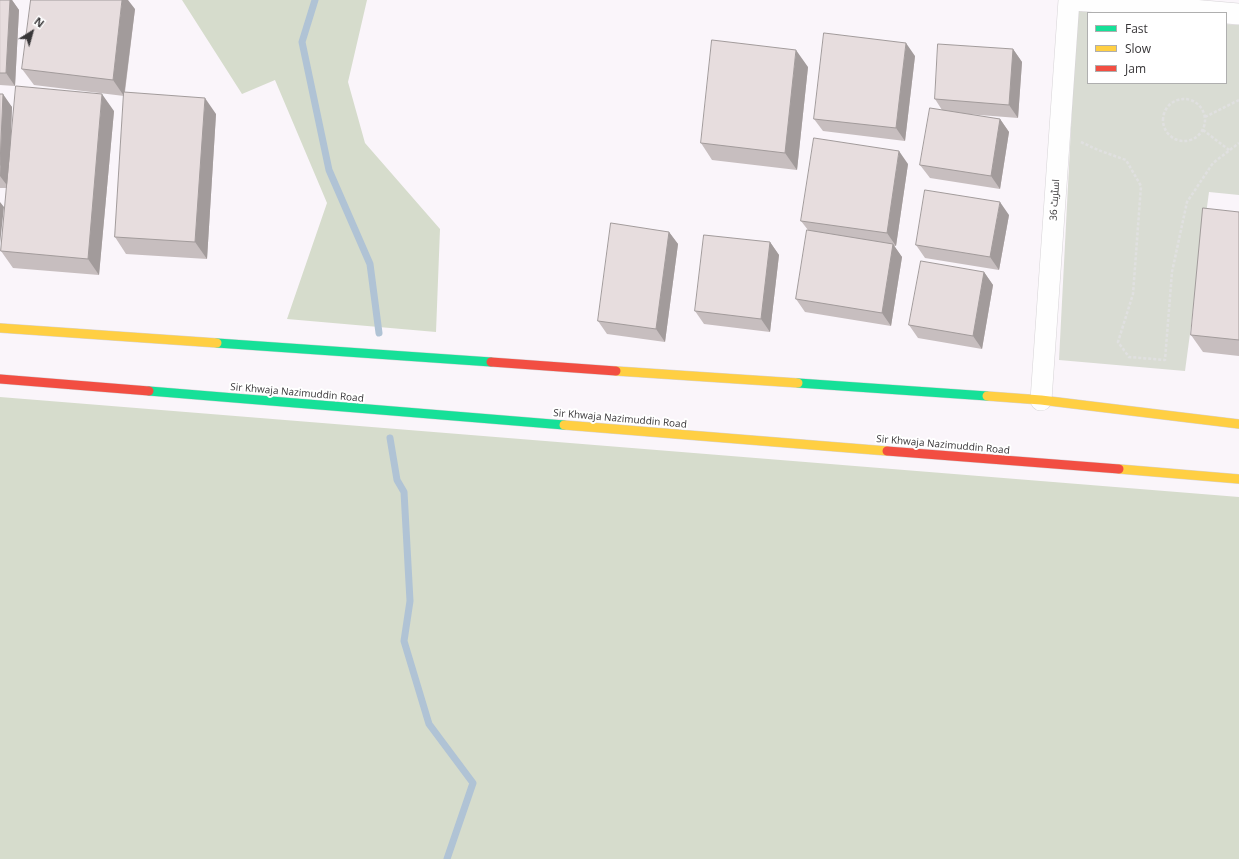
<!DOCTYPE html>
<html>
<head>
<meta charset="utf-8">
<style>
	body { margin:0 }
	#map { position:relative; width:1239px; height:859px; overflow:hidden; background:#faf5fa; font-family:"Open Sans",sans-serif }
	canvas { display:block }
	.legend { position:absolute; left:1087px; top:12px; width:140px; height:72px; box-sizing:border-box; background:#fff; border:1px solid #afafaf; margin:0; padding:5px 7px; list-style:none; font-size:12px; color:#383638 }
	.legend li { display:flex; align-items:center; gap:8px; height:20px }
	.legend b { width:20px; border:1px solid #afafaf }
	.north { position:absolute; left:12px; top:12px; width:40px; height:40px; -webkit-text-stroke:3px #fff; paint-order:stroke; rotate:37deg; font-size:11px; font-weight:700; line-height:16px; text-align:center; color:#383638 }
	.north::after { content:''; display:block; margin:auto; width:14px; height:18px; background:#383638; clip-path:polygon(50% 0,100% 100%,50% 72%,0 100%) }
</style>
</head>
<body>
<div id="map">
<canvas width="1239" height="859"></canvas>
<ul class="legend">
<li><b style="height:5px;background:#16e098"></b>Fast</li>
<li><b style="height:5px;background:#ffcf43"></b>Slow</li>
<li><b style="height:5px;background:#f24e42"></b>Jam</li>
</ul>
<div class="north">N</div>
</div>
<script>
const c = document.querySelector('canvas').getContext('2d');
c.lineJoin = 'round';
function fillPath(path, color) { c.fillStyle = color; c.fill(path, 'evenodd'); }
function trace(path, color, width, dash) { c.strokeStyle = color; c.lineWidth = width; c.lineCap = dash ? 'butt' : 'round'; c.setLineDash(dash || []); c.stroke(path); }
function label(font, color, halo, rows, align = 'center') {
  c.font = font + ' "Open Sans",Cairo,sans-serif'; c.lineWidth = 4; c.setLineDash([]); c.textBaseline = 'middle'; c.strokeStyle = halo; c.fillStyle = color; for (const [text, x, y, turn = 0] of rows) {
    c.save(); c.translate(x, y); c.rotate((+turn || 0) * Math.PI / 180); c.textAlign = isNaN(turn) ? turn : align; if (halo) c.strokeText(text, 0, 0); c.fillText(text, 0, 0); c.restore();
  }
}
fillPath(new Path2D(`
	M1077 11 1101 13H1088V83H1226V24L1239 25V195L1209 192 1185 371 1059 360Z`), '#d9dcd3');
fillPath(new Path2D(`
	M182 0H367L348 82 365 143 440 229 436 332 287 319 327 203 275 80 242 94Z
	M0 397 1239 497V859H0Z`), '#d6dccc');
trace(new Path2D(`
	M315 0 302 42 329 170 370 264 379 333
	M390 438 397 480 404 492 410 601 404 641 429 724 473 783 447 859`), '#b0c3d5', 7);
const street = new Path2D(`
	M1076 0 1239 14
	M1041 400 1069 0`);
const fast = new Path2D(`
	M217 343 491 362
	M798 383 987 396
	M149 391 564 425`);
const slow = new Path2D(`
	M0 328 217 343
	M616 371 798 383
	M987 396 1041 400 1239 424
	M564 425 887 451
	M1119 469 1239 479`);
const jam = new Path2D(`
	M491 362 616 371
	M0 379 149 391
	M887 451 1119 469`);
trace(street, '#d6d3d6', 22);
trace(fast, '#d6d3d6', 10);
trace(slow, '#d6d3d6', 10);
trace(jam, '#d6d3d6', 10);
trace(new Path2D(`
	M1163 120a21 21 0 1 1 42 0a21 21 0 1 1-42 0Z
	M1205 117 1239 100
	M1203 130 1229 150
	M1081 142 1098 150 1126 160 1141 186 1133 294 1118 342 1129 357 1165 360 1172 272 1187 202 1213 163 1239 143`), '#e0e0e0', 2.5, [3, 2]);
trace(street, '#fefefe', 21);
trace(fast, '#16e098', 9);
trace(slow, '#ffcf43', 9);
trace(jam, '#f24e42', 9);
fillPath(new Path2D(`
	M0 0H12L19 10 15 86 0 85Z
	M135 9 125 92 216 114 207 259 126 254 115 237 124 96 34 85 22 69Z
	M1013 49 1022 62 1018 118 967 114 1000 119 1009 132 1000 189 930 178 920 165 942 110 935 99Z
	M915 56 905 141 823 131 814 119Z
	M808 67 797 170 712 160 701 143Z
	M0 94 12 107 10 153 114 111 99 275 13 268 1 251 7 188H0Z
	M908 164 896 246H894L902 257 891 326 805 312 796 299 808 230 801 221Z
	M1239 212V356L1203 352 1191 335Z
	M1009 215 999 270 925 258 916 245Z
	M669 232 678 244 665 342 607 334 598 321Z
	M770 242 779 255 770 332 704 324 695 311Z
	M984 272 993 285 982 349 918 338 909 325Z`), '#c7bebf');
fillPath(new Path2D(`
	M10 0H12L19 10 15 86 6 73Z
	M122 0H128L135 9 124 96 113 80Z
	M906 43 915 56 905 141 896 128Z
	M1013 49 1022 62 1018 118 1009 105Z
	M796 50 808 67 797 170 785 153Z
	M3 94 12 107 9 188 0 176Z
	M102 94 114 111 99 275 88 259Z
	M205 98 216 114 207 259 195 242Z
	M1000 119 1009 132 1000 189 991 176Z
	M899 151 908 164 896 246 887 233Z
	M0 202 4 207 0 244Z
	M1000 202 1009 215 999 270 990 257Z
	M669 232 678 244 665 342 656 329Z
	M770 242 779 255 770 332 761 319Z
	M893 244 902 257 891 326 882 313Z
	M984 272 993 285 982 349 973 336Z`), '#a29b9b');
const building = new Path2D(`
	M0 0H10L6 73H0Z
	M31 0H122L113 80 22 69Z
	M824 33 906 43 896 128 814 119Z
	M712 40 796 50 785 153 701 143Z
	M938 44 1013 49 1009 105 935 99Z
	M16 86 102 94 88 259 1 251Z
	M124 92 205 98 195 242 115 237Z
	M0 94H3L0 165Z
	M930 108 1000 119 991 176 920 165Z
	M814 138 899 151 887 233 801 221Z
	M925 190 1000 202 990 257 916 245Z
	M1203 208 1239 212V340L1191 335Z
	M611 223 669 232 656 329 598 321Z
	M807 230 893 244 882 313 796 299Z
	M704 235 770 242 761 319 695 311Z
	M921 261 984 272 973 336 909 325Z`);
fillPath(building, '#e7ddde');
trace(building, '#a29b9b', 1);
label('10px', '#383638', '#fff', [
	["اسٹریٹ 36",1055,200,-86],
	["Sir Khwaja Nazimuddin Road",297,393,5],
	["Sir Khwaja Nazimuddin Road",620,419,5],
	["Sir Khwaja Nazimuddin Road",943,445,5]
]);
</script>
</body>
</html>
